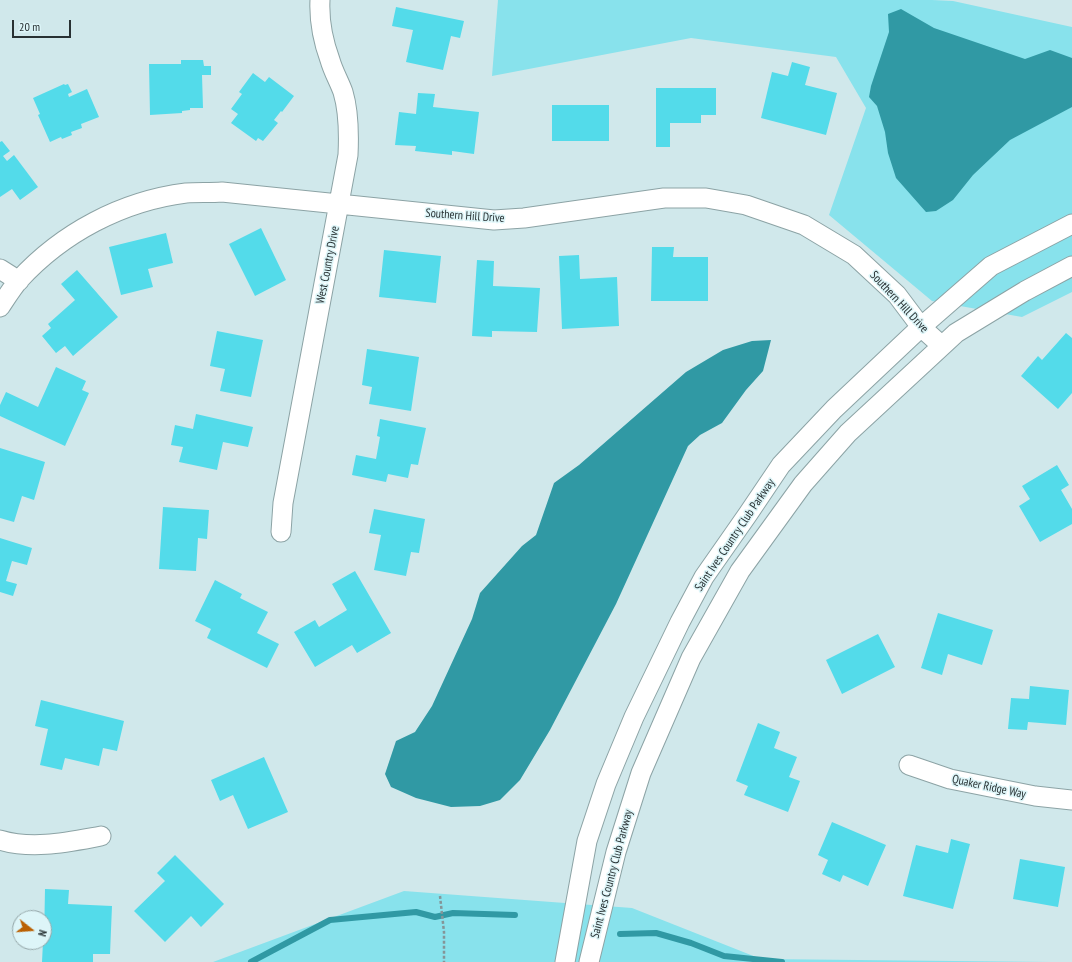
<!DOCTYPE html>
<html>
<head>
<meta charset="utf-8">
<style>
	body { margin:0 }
	#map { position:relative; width:1072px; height:962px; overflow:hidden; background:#d0e8eb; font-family:"PT Sans Narrow",sans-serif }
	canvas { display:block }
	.north { position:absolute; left:12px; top:910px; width:40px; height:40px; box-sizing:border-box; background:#ddf5f8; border:1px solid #95a7a9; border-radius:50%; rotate:107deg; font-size:11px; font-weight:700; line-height:16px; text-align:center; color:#283133 }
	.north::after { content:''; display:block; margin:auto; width:14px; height:18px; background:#ba6002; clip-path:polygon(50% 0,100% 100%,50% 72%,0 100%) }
	.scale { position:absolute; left:12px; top:20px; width:59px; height:18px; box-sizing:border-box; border:2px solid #283133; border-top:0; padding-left:5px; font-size:12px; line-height:14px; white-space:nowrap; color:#283133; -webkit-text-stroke:3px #ddf5f8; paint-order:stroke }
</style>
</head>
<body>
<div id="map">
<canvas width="1072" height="962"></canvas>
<div class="north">N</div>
<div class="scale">20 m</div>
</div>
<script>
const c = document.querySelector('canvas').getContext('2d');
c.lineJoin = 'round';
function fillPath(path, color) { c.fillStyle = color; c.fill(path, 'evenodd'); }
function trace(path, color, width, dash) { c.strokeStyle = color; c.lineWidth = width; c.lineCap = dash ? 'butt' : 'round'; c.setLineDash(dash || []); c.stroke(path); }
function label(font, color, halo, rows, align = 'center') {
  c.font = font + ' "PT Sans Narrow",sans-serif'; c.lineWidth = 3; c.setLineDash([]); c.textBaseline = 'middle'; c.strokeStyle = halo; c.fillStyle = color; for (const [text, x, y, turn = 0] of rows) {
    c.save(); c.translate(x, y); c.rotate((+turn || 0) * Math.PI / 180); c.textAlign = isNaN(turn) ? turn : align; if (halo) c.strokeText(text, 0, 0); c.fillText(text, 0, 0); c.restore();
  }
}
fillPath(new Path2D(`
	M498 0H932L953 1 1072 27V292L1022 317 932 301 829 215 866 108 836 57 691 38 492 76Z
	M404 891 632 908 761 959 1051 962H213Z`), '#88e2ec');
fillPath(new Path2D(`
	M901 9 934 28 1025 59 1050 50 1072 58V107L1010 140 973 175 953 200 936 211 926 212 896 178 888 153 885 132 877 106 869 97 871 86 889 32 888 14Z
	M771 340 763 371 746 390 722 423 700 435 688 446 616 604 550 730 520 780 500 800 480 806 451 807 416 798 391 787 385 774 396 741 415 732 432 706 472 619 480 593 522 546 536 535 554 483 579 465 686 372 723 350 752 341Z`), '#3099a4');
trace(new Path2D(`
	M620 934 656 933 691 943 724 956 782 962
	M251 962 330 920 416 912 435 917 453 913 515 915`), '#3099a4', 6);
fillPath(new Path2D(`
	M396 7 464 21 460 38 451 36 443 70 406 62 413 30 392 26Z
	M181 60H203L204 66H211V75H202L203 108H190V110L182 111V113L150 115 149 64H181Z
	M792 62 810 67 805 85 837 93 826 135 761 118 772 72 788 76Z
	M253 73 265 82 269 77 294 96 282 112 281 111 274 120 278 123 263 141 258 138 256 141 231 123 238 114 231 109 242 94 239 92Z
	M64 84 65 85 68 84 72 92 68 94 69 97 87 89 99 117 81 124 82 128 71 132 72 135 62 139 61 137 50 142 38 115 40 114 33 98Z
	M656 88H716V115H701V123H670V147H656Z
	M418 93 435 94 433 107 479 112 474 154 452 151V155L415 151 416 146 395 145 399 112 416 114Z
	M552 105H609V141H552Z
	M2 141 10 151 3 156 7 161 14 155 38 187 20 200 12 189 0 197V142Z
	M261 228 286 280 255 296 229 244Z
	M166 233 173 263 148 269 153 287 121 295 109 247Z
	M652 247H674L673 257H708V301H651Z
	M384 250 441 256 436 303 379 297Z
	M579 255 580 279 617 277 619 326 562 329 559 256Z
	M477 260 494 261 493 286 540 288 537 332 492 331V337L472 336Z
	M77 270 118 317 73 356 65 346 56 353 42 336 51 328 48 324 75 300 61 284Z
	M217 331 263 340 251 397 220 391 225 369 210 366Z
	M1066 333 1072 338V393L1058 409 1021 376 1038 356 1042 360Z
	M367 349 419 357 411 411 369 404 372 387 362 385Z
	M56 367 86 381 82 390 89 393 65 446 0 416V405L6 392 38 407Z
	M196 414 253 427 248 447 223 442 217 470 179 462 183 447 171 445 175 425 193 429Z
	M380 419 426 428 418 465 411 464 408 478 388 474 386 482 352 475 356 455 376 459 380 437 377 436Z
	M0 448 45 462 34 500 22 496 14 522 0 518Z
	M1057 465 1069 485 1061 490 1072 509V524L1040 542 1019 506 1030 499 1022 486Z
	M163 507 209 510 207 539 198 538 196 571 159 569Z
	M374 509 425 519 419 553 411 552 406 576 374 570 381 535 369 533Z
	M0 538 32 548 27 565 12 561 6 581 17 584 13 596 0 592Z
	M355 571 391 633 357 653 352 645 315 667 294 632 315 620 319 627 347 610 332 584Z
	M215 580 242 594 240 598 268 612 257 633 279 644 267 668 207 638 211 629 195 621Z
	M938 613 993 630 982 665 948 654 942 675 921 668Z
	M878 634 895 667 842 694 826 660Z
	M1030 686 1069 690 1066 725 1028 722 1027 730 1008 729 1011 698 1029 699Z
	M41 700 124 721 117 751 103 748 99 766 65 758 62 770 40 765 48 729 35 726Z
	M758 723 780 732 774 748 797 757 789 777 800 781 788 812 744 795 748 786 736 781Z
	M264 757 288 812 248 829 233 795 220 801 211 780Z
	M832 822 886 845 868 886 843 875 840 882 822 874 828 860 818 855Z
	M951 839 970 844 953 909 903 896 916 845 948 853Z
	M175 855 224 904 201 927 191 916 165 942 134 911 165 881 157 873Z
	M1020 859 1065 867 1058 907 1013 899Z
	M45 889 69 890 68 904 112 906 110 954H93V962H42L43 942H44Z`), '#53dbea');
const street = new Path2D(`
	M0 269 19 281
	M0 307C6 298 12 288 19 280 62 233 122 201 186 193 198 192 210 193 222 192L494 220 524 218 664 198H706L746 205 804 225 854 255 897 295 921 327 942 346
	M281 532 283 503 348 155C349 134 349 112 343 92 339 81 333 71 330 60 323 41 319 20 320 0
	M909 765 950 779 1035 796 1072 800
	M0 840C33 850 68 842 101 836
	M565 962 587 841 606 784 634 717 680 622 704 577 748 514 781 465 834 409 921 327 991 266 1072 224
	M589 962 616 852 641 773 691 658 740 571 803 484 848 433 942 346 956 333 1025 291 1072 266`);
trace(street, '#8ca3a5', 21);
trace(new Path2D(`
	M440 896 444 932V962`), '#849598', 2.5, [3, 2]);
trace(street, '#fff', 19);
label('12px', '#283133', '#ddf5f8', [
	["Southern Hill Drive",465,216,4],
	["West Country Drive",328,265,-79],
	["Southern Hill Drive",899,302,47],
	["Saint Ives Country Club Parkway",735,535,-56],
	["Quaker Ridge Way",989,787,12],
	["Saint Ives Country Club Parkway",612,874,-75]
]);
</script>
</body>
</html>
